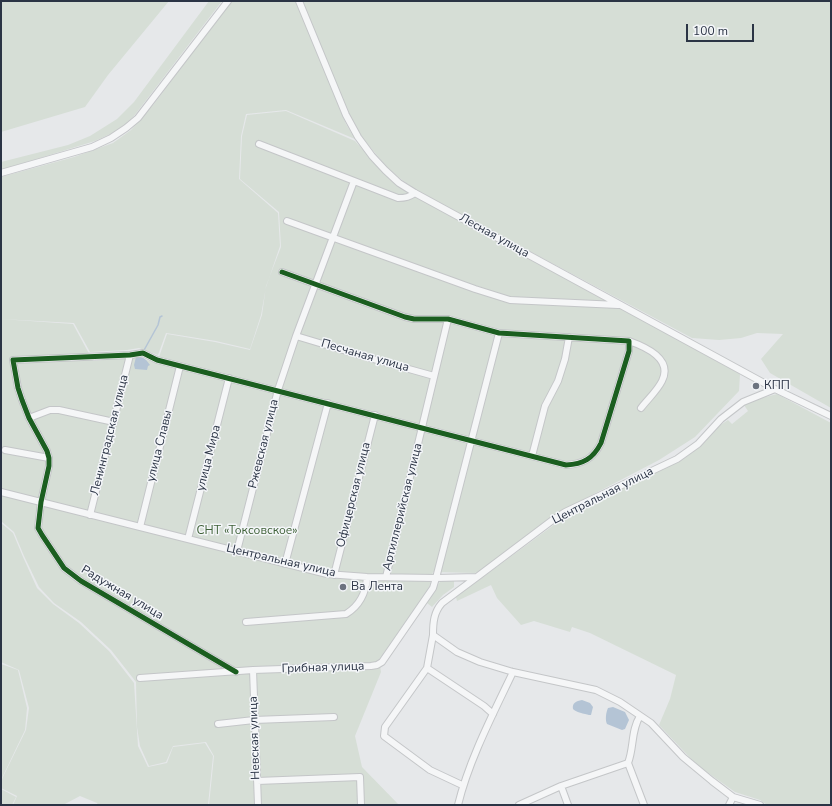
<!DOCTYPE html>
<html>
<head>
<meta charset="utf-8">
<style>
	body { margin:0 }
	#map { position:relative; width:832px; height:806px; overflow:hidden; background:#e6e8ea; font-family:"Nunito Sans",sans-serif }
	canvas { display:block }
	.frame { position:absolute; inset:0; border:2px solid #2b3445; pointer-events:none }
	.scale { position:absolute; left:686px; top:24px; width:68px; height:18px; box-sizing:border-box; border:2px solid #2b3445; border-top:0; padding-left:5px; font-size:12px; line-height:14px; white-space:nowrap; color:#2b3445; -webkit-text-stroke:3px #f4f6f9; paint-order:stroke }
</style>
</head>
<body>
<div id="map">
<canvas width="832" height="806"></canvas>
<div class="frame"></div>
<div class="scale">100 m</div>
</div>
<script>
const c = document.querySelector('canvas').getContext('2d');
c.lineJoin = 'round';
function fillPath(path, color) { c.fillStyle = color; c.fill(path, 'evenodd'); }
function trace(path, color, width, dash) { c.strokeStyle = color; c.lineWidth = width; c.lineCap = dash ? 'butt' : 'round'; c.setLineDash(dash || []); c.stroke(path); }
function label(font, color, halo, rows, align = 'center') {
  c.font = font + ' "Nunito Sans",sans-serif'; c.lineWidth = 3; c.setLineDash([]); c.textBaseline = 'middle'; c.strokeStyle = halo; c.fillStyle = color; for (const [text, x, y, turn = 0] of rows) {
    c.save(); c.translate(x, y); c.rotate((+turn || 0) * Math.PI / 180); c.textAlign = isNaN(turn) ? turn : align; if (halo) c.strokeText(text, 0, 0); c.fillText(text, 0, 0); c.restore();
  }
}
fillPath(new Path2D(`
	M1 1H169L108 75 85 107 1 132Z
	M209 1H222L134 116 119 130 95 141 1 170V162L68 145 90 136 117 119 134 102Z
	M231 1H296L346 124 355 139 286 110 246 114 241 136 239 179 278 213 280 246 266 287 261 315 250 349 216 341 166 333 158 355 139 348 127 350 90 352 74 323 1 319V177L74 157 113 143 131 130 154 104Z
	M302 1H831V408L770 373 761 359 783 334 757 333 741 338 719 340 692 338 417 191 402 180 387 167 375 153 360 135 348 114Z
	M286 111 355 141 377 165 415 195 740 374 739 391 695 437 659 460 563 510 483 570 475 573 433 572 429 588 379 660 381 672 355 736 362 767 399 805H209L214 756 206 742 173 746 166 762 149 766 140 746 137 727 136 682 111 650 81 622 54 603 39 587 24 556 14 532 1 521V319L73 324 93 361 136 357 157 363 167 334 215 342 250 350 262 315 266 286 281 247 279 212 240 179 242 136 247 115Z
	M777 394 831 423V805H767L760 800 735 792 697 765 659 725 670 699 676 675 590 633 572 627 570 632 534 621 521 625 497 598 491 585 457 601 456 597 566 516 680 461 700 447 719 426 728 420 732 424 748 411 744 405 754 400Z
	M1 523 13 533 23 557 37 588 53 604 79 623 109 651 134 683 138 746 148 767 167 763 173 747 205 743 213 756 208 805H98L97 803 80 796 63 805H13L17 796 1 788V781L26 730 29 708 19 670 1 662Z
	M441 580H454V587L443 595 432 607 427 603Z
	M1 664 18 670 27 708 25 730 1 780Z
	M1 789 16 797 12 805H1Z`), '#d6ded6');
fillPath(new Path2D(`
	M136 357C144 356 146 360 150 365L148 366 147 370 135 369 134 365Z
	M582 700 590 703 593 707 591 715H589C585 714 575 712 573 709 572 703 576 701 582 700Z
	M613 707 625 712 629 720 625 729 622 730 607 724C605 720 606 712 608 708Z`), '#b4c4d5');
trace(new Path2D(`
	M143 352 158 325 160 317 162 316`), '#b4c4d5', 1.5);
const minor = new Path2D(`
	M299 1 346 115 358 137 372 156 385 170 399 183 415 193 775 389 831 416
	M259 144 398 198C406 198 409 197 415 193
	M1 173 92 147 111 138 126 128 138 118 228 1
	M287 221 475 289 510 300 618 305
	M296 336 373 359 434 376
	M629 341C646 347 673 359 662 381 657 391 648 399 641 408
	M29 418 50 410H59L114 422
	M5 450 49 458
	M532 456 545 406 558 381 565 359 569 337
	M1 492 327 574 367 577 436 578 477 577 554 519 565 512 677 459 698 444 721 419 743 402 775 389
	M90 515 130 355
	M140 527 180 366
	M188 539 229 378
	M237 551 278 390 296 336 354 181
	M285 564 328 403
	M334 575 375 415
	M386 577 448 319
	M477 577 442 603C434 612 433 622 433 635L457 652 480 662 513 672 596 690 620 702 651 723 683 757 712 781 733 797 760 805
	M246 622 346 614C359 606 366 593 367 577
	M433 635 427 668 484 706 493 714
	M427 668 385 727 384 736 430 770 462 785
	M253 670 258 805
	M236 672 81 581 64 568 42 535 38 528 41 502 49 466V458L47 451 29 418 22 400 18 388 13 360 130 355 143 353 157 360 566 465C583 464 593 459 601 443L629 351V341L499 333 448 319H414L405 317 282 272
	M140 678 253 670 371 666 377 665 382 662 433 588 436 578 499 333
	M218 724 254 720 334 717
	M628 763C634 748 631 730 640 716
	M257 781 360 777 361 805
	M561 786 568 805
	M458 805C469 760 493 714 513 672
	M519 805 561 786 628 763 644 805
	M729 805 733 797`);
trace(minor, '#c4c6c8', 8);
trace(minor, '#f5f6f7', 6);
trace(new Path2D(`
	M236 672 81 581 64 568 42 535 38 528 41 502 49 466V458L47 451 29 418 22 400 18 388 13 360 130 355 143 353 157 360 566 465C583 464 593 459 601 443L629 351V341L499 333 448 319H414L405 317 282 272`), '#1b5e20', 5);
for (const [x, y, r, color] of [
	[756,386,4,"#6c737f"],
	[343,587,4,"#6c737f"]
]) { const dot = new Path2D(); dot.arc(x, y, r, 0, 2 * Math.PI); c.fillStyle = color; c.fill(dot); trace(dot, '#f4f6f9', 1.5); }
label('12px', '#2b3445', '#f4f6f9', [
	["Лесная улица",494,236,29],
	["Песчаная улица",365,356,16],
	["Ленинградская улица",110,435,-76],
	["Ржевская улица",264,444,-76],
	["улица Славы",160,446,-76],
	["улица Мира",209,458,-76],
	["Офицерская улица",354,495,-76],
	["Центральная улица",603,496,-27],
	["Артиллерийская улица",403,507,-76],
	["Центральная улица",281,561,13],
	["Радужная улица",122,593,31],
	["Грибная улица",323,668,-2],
	["Невская улица",255,738,-92]
]);
label('12px', '#2b3445', '#f4f6f9', [
	["КПП",764,386],
	["Ва Лента",351,587]
], 'left');
label('12px', '#3f6138', '#f4f6f9', [
	["СНТ «Токсовское»",247,531]
]);
</script>
</body>
</html>
